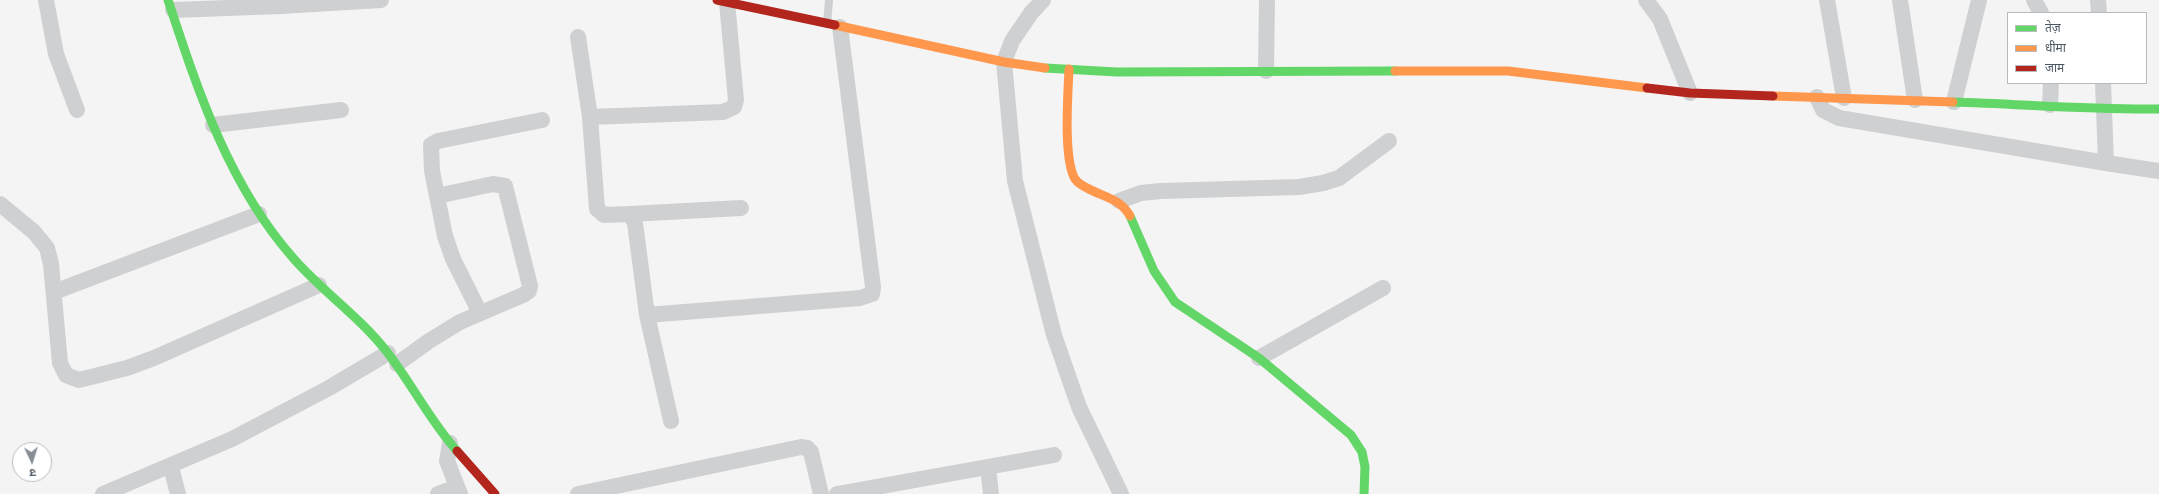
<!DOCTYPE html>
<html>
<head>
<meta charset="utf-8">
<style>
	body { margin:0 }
	#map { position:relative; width:2159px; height:494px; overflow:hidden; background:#f4f4f4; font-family:Lato,"Noto Sans Devanagari",sans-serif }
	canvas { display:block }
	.legend { position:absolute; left:2007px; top:12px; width:140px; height:72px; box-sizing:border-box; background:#fff; border:1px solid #b7bbc0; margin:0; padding:5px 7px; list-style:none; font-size:12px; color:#4a5661 }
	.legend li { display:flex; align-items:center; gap:8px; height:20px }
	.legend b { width:20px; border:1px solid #b7bbc0 }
	.north { position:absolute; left:12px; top:442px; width:40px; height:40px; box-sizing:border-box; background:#fff; border:1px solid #b7bbc0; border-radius:50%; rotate:176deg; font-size:11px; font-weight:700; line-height:16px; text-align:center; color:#4a5661 }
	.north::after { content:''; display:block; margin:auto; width:14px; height:18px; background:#868d94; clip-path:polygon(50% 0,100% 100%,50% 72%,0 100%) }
</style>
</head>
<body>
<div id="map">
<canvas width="2159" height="494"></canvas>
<ul class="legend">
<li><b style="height:5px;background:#63d668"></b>तेज़</li>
<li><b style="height:5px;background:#ff974d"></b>धीमा</li>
<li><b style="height:5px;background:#b3261e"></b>जाम</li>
</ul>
<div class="north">उ</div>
</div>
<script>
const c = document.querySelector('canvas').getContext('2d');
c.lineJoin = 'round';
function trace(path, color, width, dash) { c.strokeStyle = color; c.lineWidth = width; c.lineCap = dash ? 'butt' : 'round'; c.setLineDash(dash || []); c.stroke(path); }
trace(new Path2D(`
	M827 24 829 0`), '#ced0d2', 8);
trace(new Path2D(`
	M46 0 56 54 77 110
	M1043 0 1031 13 1012 41 1004 62 1015 181 1054 335 1079 407 1121 494
	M1646 0 1660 19 1690 93
	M1827 0 1844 98
	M1900 0 1915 100
	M2034 0 2041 13
	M2098 0 2099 13
	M173 10 281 6 381 0
	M578 37 590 117 597 209 604 215 630 214 635 223 647 315 671 421
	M1266 71 1267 0
	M2103 83 2106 163
	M1817 97 1823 110 1839 118 2106 163 2159 171
	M1954 102 1979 0
	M2050 105 2051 83
	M590 117 723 112 734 107 736 100 727 2
	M213 125 341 110
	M1119 201 1141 193 1161 191 1299 187 1323 183 1339 178 1389 141
	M0 204 34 232 47 248 51 264 60 363 66 375 79 380 127 368 154 358 319 285
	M630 214 741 208
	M54 292 259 214
	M480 313 453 259 445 236 432 171 431 145 438 141 542 120
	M647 315 860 298 872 294 873 287 840 27
	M1259 358 1383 288
	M397 364 429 341 460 322 523 295 529 291 530 286 505 186 493 184 437 196
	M450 443 447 461 460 494
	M171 467 178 494
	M988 467 991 494
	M103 494 232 439 329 388 388 353
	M438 494 457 487
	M578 494 801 447 807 448 811 452 821 494
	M837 494 1054 455`), '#ced0d2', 16);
trace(new Path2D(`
	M168 0C198 91 229 186 294 259 323 292 360 317 387 352 412 384 430 421 457 451
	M1045 68 1117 72 1395 71
	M1953 102C2022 104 2090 110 2159 109
	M1130 216 1154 271 1175 302 1259 358 1351 435 1362 452 1365 467 1364 494`), '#63d668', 9);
trace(new Path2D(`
	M835 25 1004 62 1045 68
	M1069 69C1068 93 1063 159 1075 179 1078 183 1083 186 1087 188 1103 197 1120 198 1130 216
	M1395 71H1508L1647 88
	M1773 96 1953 102`), '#ff974d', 9);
trace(new Path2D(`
	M717 0 835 25
	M1647 88 1690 93 1773 96
	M457 451 495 494`), '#b3261e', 9);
</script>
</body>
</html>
